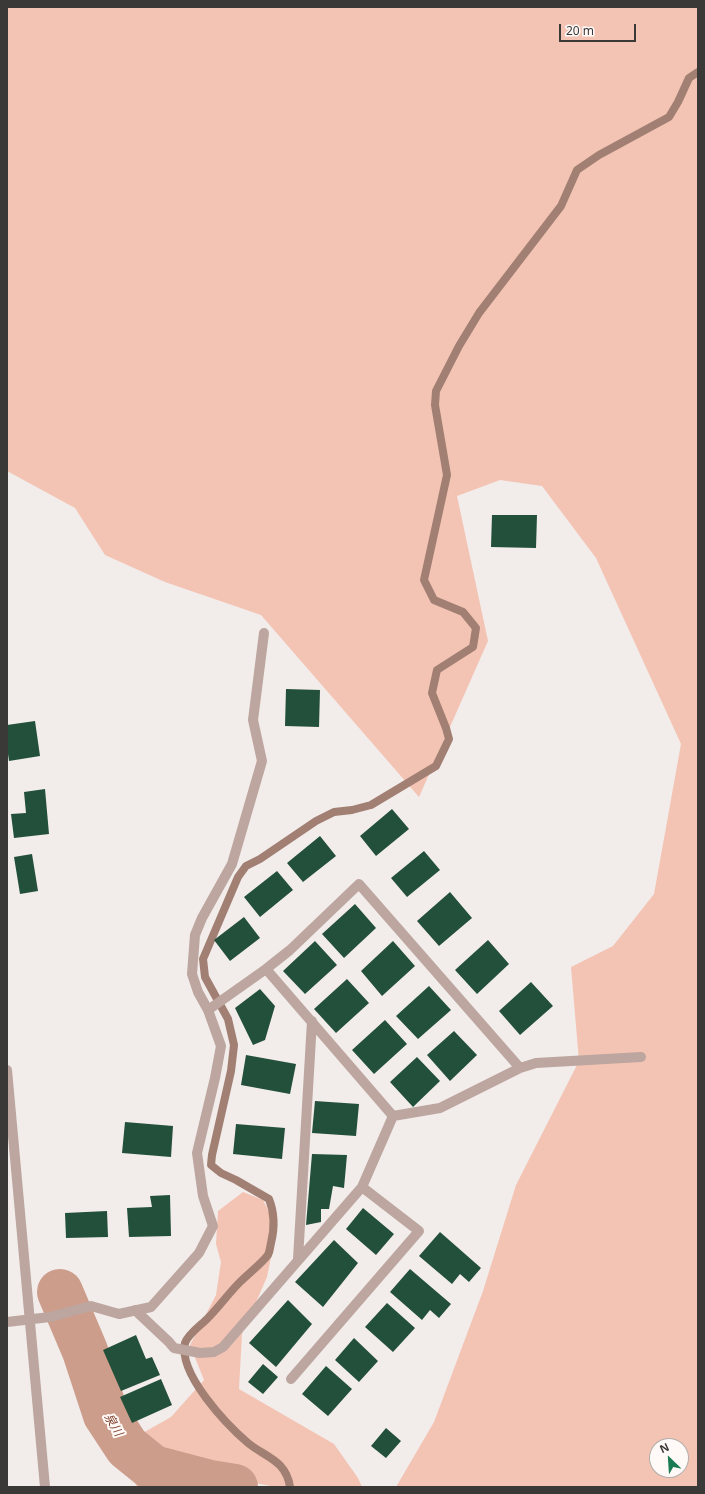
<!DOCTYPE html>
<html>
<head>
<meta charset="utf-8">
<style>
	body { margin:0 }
	#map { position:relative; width:705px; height:1494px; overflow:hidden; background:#f2ecea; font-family:"Noto Sans",sans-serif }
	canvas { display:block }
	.frame { position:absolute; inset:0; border:8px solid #3b3938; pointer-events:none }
	.north { position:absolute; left:649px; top:1438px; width:40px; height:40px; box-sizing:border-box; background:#fffaf8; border:1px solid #b1adab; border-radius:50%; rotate:335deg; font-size:11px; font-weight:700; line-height:16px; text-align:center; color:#3b3938 }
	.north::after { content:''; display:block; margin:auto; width:14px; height:18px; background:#1b7c54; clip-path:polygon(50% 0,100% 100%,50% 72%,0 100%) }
	.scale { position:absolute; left:559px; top:24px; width:77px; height:18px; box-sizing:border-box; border:2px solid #3b3938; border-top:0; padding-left:5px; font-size:12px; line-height:14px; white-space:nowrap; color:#3b3938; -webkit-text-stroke:3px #fffaf8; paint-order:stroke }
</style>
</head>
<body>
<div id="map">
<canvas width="705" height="1494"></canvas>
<div class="frame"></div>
<div class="north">N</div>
<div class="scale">20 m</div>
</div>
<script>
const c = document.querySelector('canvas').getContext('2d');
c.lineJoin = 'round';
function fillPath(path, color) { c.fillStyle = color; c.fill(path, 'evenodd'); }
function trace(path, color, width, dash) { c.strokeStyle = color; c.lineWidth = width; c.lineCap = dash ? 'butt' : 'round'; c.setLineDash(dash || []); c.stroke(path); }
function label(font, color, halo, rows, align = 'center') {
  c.font = font + ' "Noto Sans","Noto Sans JP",sans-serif'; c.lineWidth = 4; c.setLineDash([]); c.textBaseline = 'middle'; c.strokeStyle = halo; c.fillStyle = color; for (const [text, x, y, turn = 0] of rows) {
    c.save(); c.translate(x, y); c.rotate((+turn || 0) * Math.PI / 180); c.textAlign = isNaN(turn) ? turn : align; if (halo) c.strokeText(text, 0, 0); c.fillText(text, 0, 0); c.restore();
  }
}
fillPath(new Path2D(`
	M7 7H698V1487H396L434 1422 483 1291 516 1185 579 1061 571 967 613 946 654 894 681 744 596 558 542 486 500 480 457 496 488 641 419 797 261 615 165 582 105 555 75 508 7 471ZM657 1446H681V1470H657Z
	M243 1192 263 1200 277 1228 267 1277 242 1334 239 1389 334 1444 358 1478 362 1487H276L244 1481 192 1478 174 1487H137L118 1447 171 1417 204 1380 190 1345 216 1295 221 1262 216 1244 218 1211Z`), '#f3c4b4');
trace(new Path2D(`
	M290 1487C286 1460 265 1457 248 1443 227 1425 178 1374 185 1343 188 1334 201 1325 207 1319 219 1307 228 1294 240 1282 249 1273 260 1265 268 1255 270 1251 270 1247 271 1243 275 1227 275 1214 269 1199L236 1180 221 1173 211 1165 212 1155 231 1071 234 1045 228 1019 205 977 203 959 238 877 246 866 260 859 316 821 334 812 352 810 371 805 436 766 449 739 446 728 432 693 437 670 473 647 476 628 463 612 434 600 424 580 447 475 435 405 436 391 459 346 479 313 561 206 577 170 599 155 669 117 678 102 689 78 698 72`), '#a17f73', 8);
trace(new Path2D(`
	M60 1292 85 1351 106 1415 127 1447 153 1468 210 1483 235 1487`), '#cd9d8c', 46);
fillPath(new Path2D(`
	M492 515H537L536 548 491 547Z
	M286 689 320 690 319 727 285 726Z
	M35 721 40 756 9 761 7 747V725Z
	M45 789 49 834 14 838 11 814 26 813 24 792Z
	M392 809 409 829 376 856 360 836Z
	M320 836 336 856 303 882 287 863Z
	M424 851 440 870 407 897 391 878Z
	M32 854 38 891 20 894 14 857Z
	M277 871 293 890 260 917 244 897Z
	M450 892 472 918 439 946 417 921Z
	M355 904 376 928 344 958 322 934Z
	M244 917 260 938 230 961 214 940Z
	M488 940 509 964 477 994 455 970Z
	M315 941 337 965 305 994 283 971Z
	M393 941 415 966 382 996 361 971Z
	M347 979 369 1003 336 1033 314 1009Z
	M531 982 553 1006 520 1035 499 1011Z
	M429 986 451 1010 418 1039 396 1016Z
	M260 989 275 1006 265 1040 253 1045 235 1008Z
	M385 1020 407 1044 374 1074 352 1050Z
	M454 1031 477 1055 450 1081 427 1055Z
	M246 1055 296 1064 290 1094 241 1085Z
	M417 1057 440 1081 413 1107 390 1082Z
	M315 1101 359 1104 356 1136 312 1133Z
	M125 1122 173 1126 171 1157 122 1153Z
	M236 1124 285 1128 282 1159 233 1154Z
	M312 1154 347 1155 344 1188 333 1186 329 1209H321V1222L306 1225Z
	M170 1195 171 1236 129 1237 127 1208 152 1207 150 1196Z
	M363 1208 394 1234 376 1255 346 1229Z
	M107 1211 108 1237 66 1238 65 1213Z
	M440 1232 481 1268 469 1282 460 1274 452 1284 419 1256Z
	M334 1240 358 1263 323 1307 295 1282Z
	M410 1269 451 1304 439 1318 430 1310 422 1320 390 1292Z
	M288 1300 312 1324 276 1367 249 1343Z
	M387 1303 415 1328 393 1352 365 1327Z
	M136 1335 146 1359 152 1357 160 1375 121 1391 103 1350Z
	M354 1338 378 1361 359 1382 335 1360Z
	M263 1364 278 1377 263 1394 248 1382Z
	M326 1366 352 1389 328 1416 302 1394Z
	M161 1379 172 1405 132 1423 120 1397Z
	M386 1428 401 1441 386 1458 371 1446Z`), '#23503a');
trace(new Path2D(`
	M266 969 290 950 359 884 520 1068
	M208 1010 266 969 393 1116
	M7 1070 45 1487
	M298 1259 312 1021
	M135 1310 169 1342 174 1348 200 1353 214 1352 223 1347 362 1187
	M7 1322 50 1317 91 1306 119 1314 151 1307 199 1253 213 1226 203 1196 197 1153 215 1078 221 1046 208 1010 198 992 192 974 195 935 202 918 232 864 262 761 253 720 264 633
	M291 1379 419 1231 362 1187 393 1116 440 1108 520 1068 536 1063 641 1057`), '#bca69f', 10);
label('italic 12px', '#7f402b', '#fffaf8', [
	["泉川",113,1425,59]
]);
</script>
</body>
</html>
